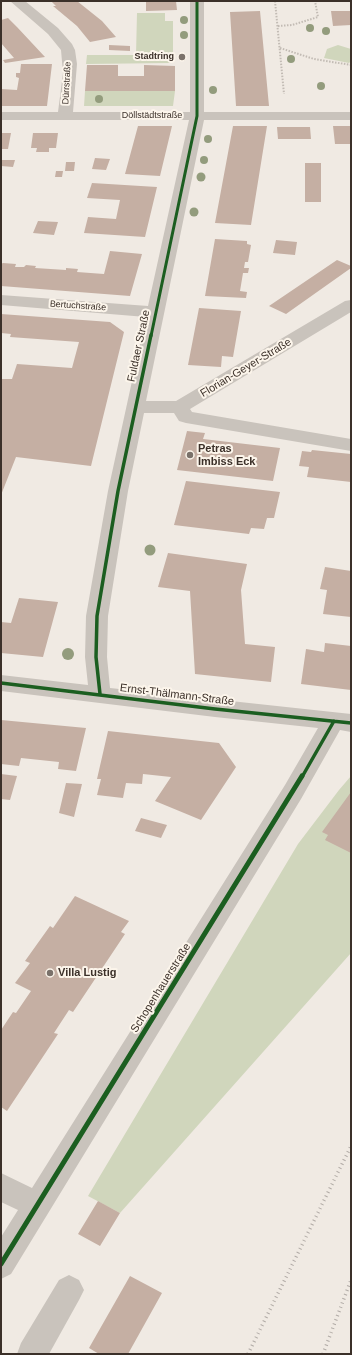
<!DOCTYPE html>
<html>
<head>
<meta charset="utf-8">
<style>
	body { margin:0 }
	#map { position:relative; width:352px; height:1355px; overflow:hidden; background:#f0eae3; font-family:Helvetica,sans-serif }
	canvas { display:block }
	.frame { position:absolute; inset:0; border:2px solid #3b3029; pointer-events:none }
</style>
</head>
<body>
<div id="map">
<canvas width="352" height="1355"></canvas>
<div class="frame"></div>
</div>
<script>
const c = document.querySelector('canvas').getContext('2d');
c.lineJoin = 'round';
function fillPath(path, color) { c.fillStyle = color; c.fill(path, 'evenodd'); }
function trace(path, color, width, dash) { c.strokeStyle = color; c.lineWidth = width; c.lineCap = dash ? 'butt' : 'round'; c.setLineDash(dash || []); c.stroke(path); }
function label(font, color, halo, rows, align = 'center') {
  c.font = font + ' Helvetica,sans-serif'; c.lineWidth = 4; c.setLineDash([]); c.textBaseline = 'middle'; c.strokeStyle = halo; c.fillStyle = color; for (const [text, x, y, turn = 0] of rows) {
    c.save(); c.translate(x, y); c.rotate((+turn || 0) * Math.PI / 180); c.textAlign = isNaN(turn) ? turn : align; if (halo) c.strokeText(text, 0, 0); c.fillText(text, 0, 0); c.restore();
  }
}
fillPath(new Path2D(`
	M137 13H165V21H173V54H170V63L86 64 87 55H136Z
	M338 45 351 49V61L349 63 324 58 327 49Z
	M85 91H175L173 106H84Z
	M351 776V953L120 1213 88 1196 298 844 339 790Z`), '#d0d6bc');
fillPath(new Path2D(`
	M51 1H77L102 21 116 37 90 42 77 26 53 6H56Z
	M146 1H176L177 10 146 11Z
	M260 11 269 106H236L230 12Z
	M331 11H351V25L333 26Z
	M8 18 17 27 45 57 5 63 3 60 14 58 1 43V20Z
	M109 45 130 46V51L109 50Z
	M21 64H52L47 106H1V89L17 90 19 78 16 77V73H20Z
	M87 65H118V76H144V65L175 66V91H85Z
	M138 126H172L160 176 125 174Z
	M233 126H267L251 225 215 223Z
	M333 126H351V144H335Z
	M277 127H310L311 139H278Z
	M1 133H11L8 149H1Z
	M33 133H58L56 148H49V152H36L37 148H31Z
	M95 158 110 159 106 170 92 169Z
	M1 160H15L13 167 1 166Z
	M66 162H75L74 171H65Z
	M305 163H321V202H305Z
	M56 171H63L62 177H55Z
	M92 183 157 187 145 237 84 233 88 217 116 219 120 200 87 198Z
	M38 221 58 222 54 235 33 233Z
	M215 239 247 241V244L251 245 248 262H245L244 268H249L248 273H243L240 291 247 292 246 298 205 296Z
	M276 240 297 242 295 255 273 253Z
	M110 251 142 254 130 296 1 286V264L3 263 16 264 15 267H24L26 265 36 266 35 268 66 270V268L78 269 77 272 104 274Z
	M337 260 351 266V268L286 314 269 306Z
	M199 308 241 311 233 357 222 356 221 367 188 365Z
	M1 314 110 322 124 332 91 466 16 457 1 495V379H12L17 364 72 368 79 342 10 337 11 334 1 333Z
	M187 431 205 433 203 439 280 448 273 481 177 470Z
	M312 450 351 454V482L307 477 309 467 299 466 302 451 311 452Z
	M186 481 280 492 274 518H267L264 529 251 528 249 534 174 525Z
	M168 553 247 564 241 590 245 644 275 647 271 682 195 674 190 591 158 587Z
	M325 567 351 571V617L323 614 327 590 320 589Z
	M19 598 58 602 43 657 1 653V622L11 623Z
	M325 643 351 646V690L301 684 306 649 324 652Z
	M1 720 86 728 76 771 58 769 59 762 21 758 19 766 1 764Z
	M108 731 219 743 236 767 201 820 155 801 171 777 143 774 142 784 126 783 123 798 97 795 101 779H97Z
	M1 774 17 776 10 800 1 799Z
	M66 783 82 784 74 817 59 813Z
	M351 792V853L325 840 328 835 322 832Z
	M141 818 167 825 161 838 135 831Z
	M75 896 129 921 121 932 125 934 73 1012 69 1010 54 1033 58 1034 7 1111 1 1107V1030L13 1012 16 1013 31 991 15 983 30 963 25 961 50 926 53 928Z
	M98 1201 120 1213 100 1246 78 1234Z
	M130 1276 162 1293 128 1354H99L89 1348Z`), '#c5afa3');
trace(new Path2D(`
	M275 1 284 94
	M278 26 292 25 318 17 315 1
	M280 48 314 59 351 65`), '#c2bbb4', 2, [1.5, 1.5]);
fillPath(new Path2D(`
	M10 1H25L58 28 72 44 75 50 77 64 73 112H190V1H204V112H351V120H204L146 401H176L345 301 351 300V312L190 409 192 412 351 439V451L186 423 179 421 174 413H144L128 491 108 616 107 657 110 688 351 714V732L340 730 301 799 11 1274 1 1279V1237L18 1210 1 1202V1173L32 1188 285 785 318 728 215 717 1 691V675L88 685 85 657 86 616 108 491 146 317 1 305V295L148 306 189 120H1V112H58L63 73 61 50 48 34Z
	M69 1275 79 1280 84 1290 79 1300 49 1354H17L21 1343 59 1280Z`), '#c9c3bc');
trace(new Path2D(`
	M248 1354 351 1146
	M323 1354 351 1280`), '#b1aba6', 3.5, [1, 3.5]);
trace(new Path2D(`
	M151 336 197 116V1`), '#1b5e20', 3);
trace(new Path2D(`
	M1 683 215 709 351 723
	M100 694 96 657 97 616 118 491 151 335
	M302 777 334 721`), '#1b5e20', 3.5);
trace(new Path2D(`
	M1 1264 302 776`), '#1b5e20', 5);
c.fillStyle = '#939c7d';
for (const [x, y, r] of [
	[184,20,4],
	[310,28,4],
	[326,31,4],
	[184,35,4],
	[291,59,4],
	[321,86,4],
	[213,90,4],
	[99,99,4],
	[208,139,4],
	[204,160,4],
	[201,177,4.5],
	[194,212,4.5],
	[150,550,5.5],
	[68,654,6]
]) { c.beginPath(); c.arc(x, y, r, 0, 2 * Math.PI); c.fill(); }
for (const [x, y, r, color] of [
	[182,57,4,"#7a716a"],
	[190,455,4,"#7a716a"],
	[50,973,4,"#7a716a"]
]) { const dot = new Path2D(); dot.arc(x, y, r, 0, 2 * Math.PI); c.fillStyle = color; c.fill(dot); trace(dot, '#fcf5eb', 1.5); }
label('bold 9px', '#3b3029', '#fcf5eb', [
	["Stadtring",174,57]
], 'right');
label('9px', '#3b3029', '#fcf5eb', [
	["Dürrstraße",67,83,-87],
	["Döllstädtstraße",152,116],
	["Bertuchstraße",78,306,4]
]);
label('11px', '#3b3029', '#fcf5eb', [
	["Fuldaer Straße",139,346,-78],
	["Florian-Geyer-Straße",246,368,-31],
	["Ernst-Thälmann-Straße",177,695,7],
	["Schopenhauerstraße",161,988,-58]
]);
label('bold 11px', '#3b3029', '#fcf5eb', [
	["Petras",198,449],
	["Imbiss Eck",198,462],
	["Villa Lustig",58,973]
], 'left');
</script>
</body>
</html>
